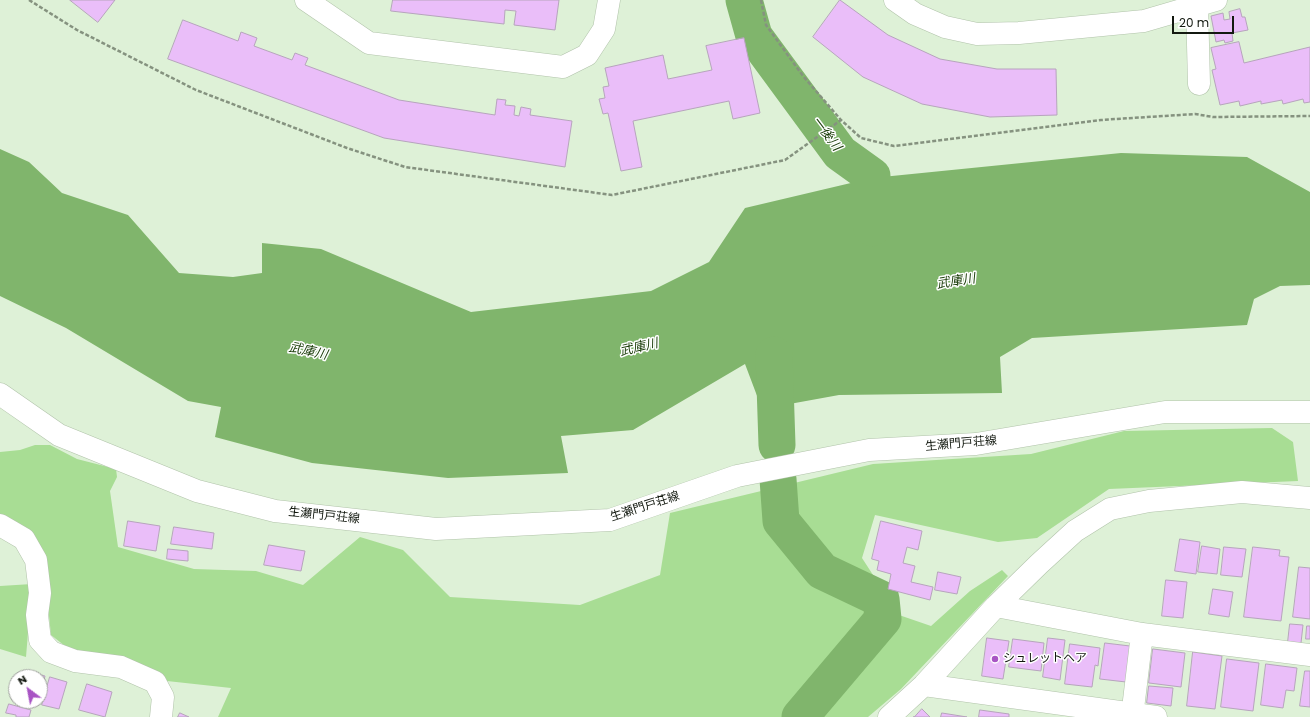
<!DOCTYPE html>
<html>
<head>
<meta charset="utf-8">
<style>
	body { margin:0 }
	#map { position:relative; width:1310px; height:717px; overflow:hidden; background:#def1d7; font-family:Poppins,sans-serif }
	canvas { display:block }
	.north { position:absolute; left:8px; top:669px; width:40px; height:40px; box-sizing:border-box; background:#fff; border:1px solid #a1a39f; border-radius:50%; rotate:328deg; font-size:11px; font-weight:700; line-height:16px; text-align:center; color:#131910 }
	.north::after { content:''; display:block; margin:auto; width:14px; height:18px; background:#a854c4; clip-path:polygon(50% 0,100% 100%,50% 72%,0 100%) }
	.scale { position:absolute; left:1172px; top:16px; width:62px; height:18px; box-sizing:border-box; border:2px solid #131910; border-top:0; padding-left:5px; font-size:12px; line-height:14px; white-space:nowrap; color:#131910; -webkit-text-stroke:3px #fff; paint-order:stroke }
</style>
</head>
<body>
<div id="map">
<canvas width="1310" height="717"></canvas>
<div class="north">N</div>
<div class="scale">20 m</div>
</div>
<script>
const c = document.querySelector('canvas').getContext('2d');
c.lineJoin = 'round';
function fillPath(path, color) { c.fillStyle = color; c.fill(path, 'evenodd'); }
function trace(path, color, width, dash) { c.strokeStyle = color; c.lineWidth = width; c.lineCap = dash ? 'butt' : 'round'; c.setLineDash(dash || []); c.stroke(path); }
function label(font, color, halo, rows, align = 'center') {
  c.font = font + ' Poppins,"Noto Sans JP",sans-serif'; c.lineWidth = 3; c.setLineDash([]); c.textBaseline = 'middle'; c.strokeStyle = halo; c.fillStyle = color; for (const [text, x, y, turn = 0] of rows) {
    c.save(); c.translate(x, y); c.rotate((+turn || 0) * Math.PI / 180); c.textAlign = isNaN(turn) ? turn : align; if (halo) c.strokeText(text, 0, 0); c.fillText(text, 0, 0); c.restore();
  }
}
fillPath(new Path2D(`
	M1272 428 1293 442 1298 481 1109 489 1037 538 998 542 875 515 862 558 899 615 931 626 970 591 1002 570 1008 576 901 689 868 717H218L231 688 167 681 74 653 51 635 44 568 0 517V452L20 450 35 445H50L77 459 116 469 117 477 110 491 118 547 194 569 256 571 303 585 360 537 403 550 450 597 580 605 660 575 670 513 873 464 1031 454 1124 431Z
	M32 584 26 657 0 649V586Z`), '#a8dd94');
fillPath(new Path2D(`
	M0 149 29 162 62 193 128 215 179 273 233 277 262 273V243L321 249 471 312 651 291 709 262 745 208 872 178 1121 153 1247 157 1310 192V285L1280 286 1254 299 1247 325 1032 338 1000 357 1002 393 839 395 762 409 745 364 633 430 561 436 568 473 448 478 312 463 215 437 221 407 188 401 66 328 0 296Z`), '#80b56c');
trace(new Path2D(`
	M744 0 754 36 840 153 872 176V228
	M774 355 777 445
	M778 479 781 521 822 571 881 599 883 619 800 717`), '#80b56c', 37);
const building = new Path2D(`
	M70 0H115L98 22Z
	M393 0H559L555 30 514 25 516 11 505 10 504 24 391 11Z
	M840 0 888 35 940 59 997 69H1056L1057 115 990 117 922 104 863 77 813 37Z
	M1240 9 1242 17H1245L1248 30 1232 33 1233 41 1225 43 1224 40 1216 42 1211 16 1223 13 1224 20 1230 19 1229 12Z
	M183 20 238 41 241 32 257 38 254 46 292 60 295 53 308 58 305 65 399 100 495 115 497 99 506 100 505 105 515 106 514 115 519 116 521 107 531 109 530 115 572 121 565 167 384 138 168 59Z
	M744 38 760 113 733 119 729 101 633 121 642 167 621 171 608 113 603 114 599 99 605 98 603 87 609 86 605 68 663 55 668 79 712 70 706 46Z
	M1239 42 1244 63 1310 47V102L1304 103 1303 99 1283 104 1282 100 1261 104V101L1240 106 1239 101 1220 105 1212 70 1216 69 1211 48Z
	M128 521 160 526 156 551 124 546Z
	M881 521 922 531 918 550 907 547 903 563 915 566 911 582 933 587 930 600 888 589 891 574 877 570 879 561 872 559Z
	M174 527 214 533 212 549 171 544Z
	M1180 539 1200 542 1196 574 1175 571Z
	M269 545 305 551 301 571 264 565Z
	M1202 546 1220 549 1217 574 1198 572Z
	M1224 547 1246 549 1242 577 1221 575Z
	M1253 547 1280 550 1279 556 1289 557 1281 621 1244 617Z
	M168 549 188 551V561L167 559Z
	M1299 567 1310 568V619L1293 617Z
	M938 572 961 577 957 594 935 590Z
	M1166 580 1187 582 1183 618 1162 616Z
	M1213 589 1233 592 1229 617 1209 614Z
	M1290 624 1303 625 1301 643 1288 642Z
	M1307 626H1310V639H1306Z
	M987 638 1009 641 1003 679 982 676Z
	M1048 638 1065 640 1060 680 1043 677Z
	M1013 639 1044 643 1041 671 1009 667Z
	M1105 643 1130 646 1126 682 1100 679Z
	M1070 644 1100 648 1098 666 1095 665 1092 687 1065 684Z
	M1153 649 1185 653 1181 687 1149 683Z
	M1193 652 1222 656 1215 709 1187 706Z
	M1227 659 1259 663 1253 711 1221 707Z
	M1266 664 1297 668 1294 691 1286 690 1283 708 1261 705Z
	M1305 671H1310V707L1300 706Z
	M29 672 45 676 40 696V677H27Z
	M50 677 67 682 59 709 42 705Z
	M87 684 112 692 105 717 79 710Z
	M1149 686 1173 688 1171 706 1147 703Z
	M9 704 31 710 29 717H16V715L6 713Z
	M922 709 930 717H913H914Z
	M980 710 1009 714V717H979Z
	M180 713 189 717H178Z
	M942 713 967 717H941Z`);
fillPath(building, '#eabef9');
trace(building, '#b6a4bc', 1);
const minor = new Path2D(`
	M306 0 369 43 563 67 587 55 604 29 609 0
	M895 0 915 14 945 27 977 34 1019 33 1144 21 1216 0
	M1197 5 1199 84
	M0 525 24 539 36 560 40 593 37 615 40 640 51 652 75 661 121 667 155 682 163 697 161 717
	M996 606 1142 634 1310 655
	M924 685 1156 717
	M889 717 924 685 996 606 1039 564 1075 531 1110 509 1149 501 1242 492 1310 498
	M1132 717 1142 634`);
const secondary = new Path2D(`
	M0 394 59 435 197 491 275 511 436 529 610 520 737 476 869 450 976 444 1165 412H1310`);
trace(minor, '#b1c3aa', 23);
trace(secondary, '#b1c3aa', 23);
trace(new Path2D(`
	M29 0 77 30 196 90 347 148 405 167 612 195 785 160 841 120
	M761 0 766 25 803 76 841 120 861 138 894 146 1101 120 1195 114 1213 117 1310 116`), '#85927f', 2.5, [4, 2]);
trace(minor, '#fff', 22);
trace(secondary, '#fff', 22);
for (const [x, y, r, color] of [
	[995,659,4,"#a854c4"]
]) { const dot = new Path2D(); dot.arc(x, y, r, 0, 2 * Math.PI); c.fillStyle = color; c.fill(dot); trace(dot, '#fff', 1.5); }
label('12px', '#131910', '#fff', [
	["生瀬門戸荘線",961,444,-5],
	["生瀬門戸荘線",645,507,-18],
	["生瀬門戸荘線",324,516,6]
]);
label('12px', '#131910', '#fff', [
	["シュレットヘア",1003,659]
], 'left');
label('italic 13px', '#1e400d', '#fff', [
	["一後川",826,134,53],
	["武庫川",956,282,-9],
	["武庫川",639,348,-13],
	["武庫川",308,352,12]
]);
</script>
</body>
</html>
